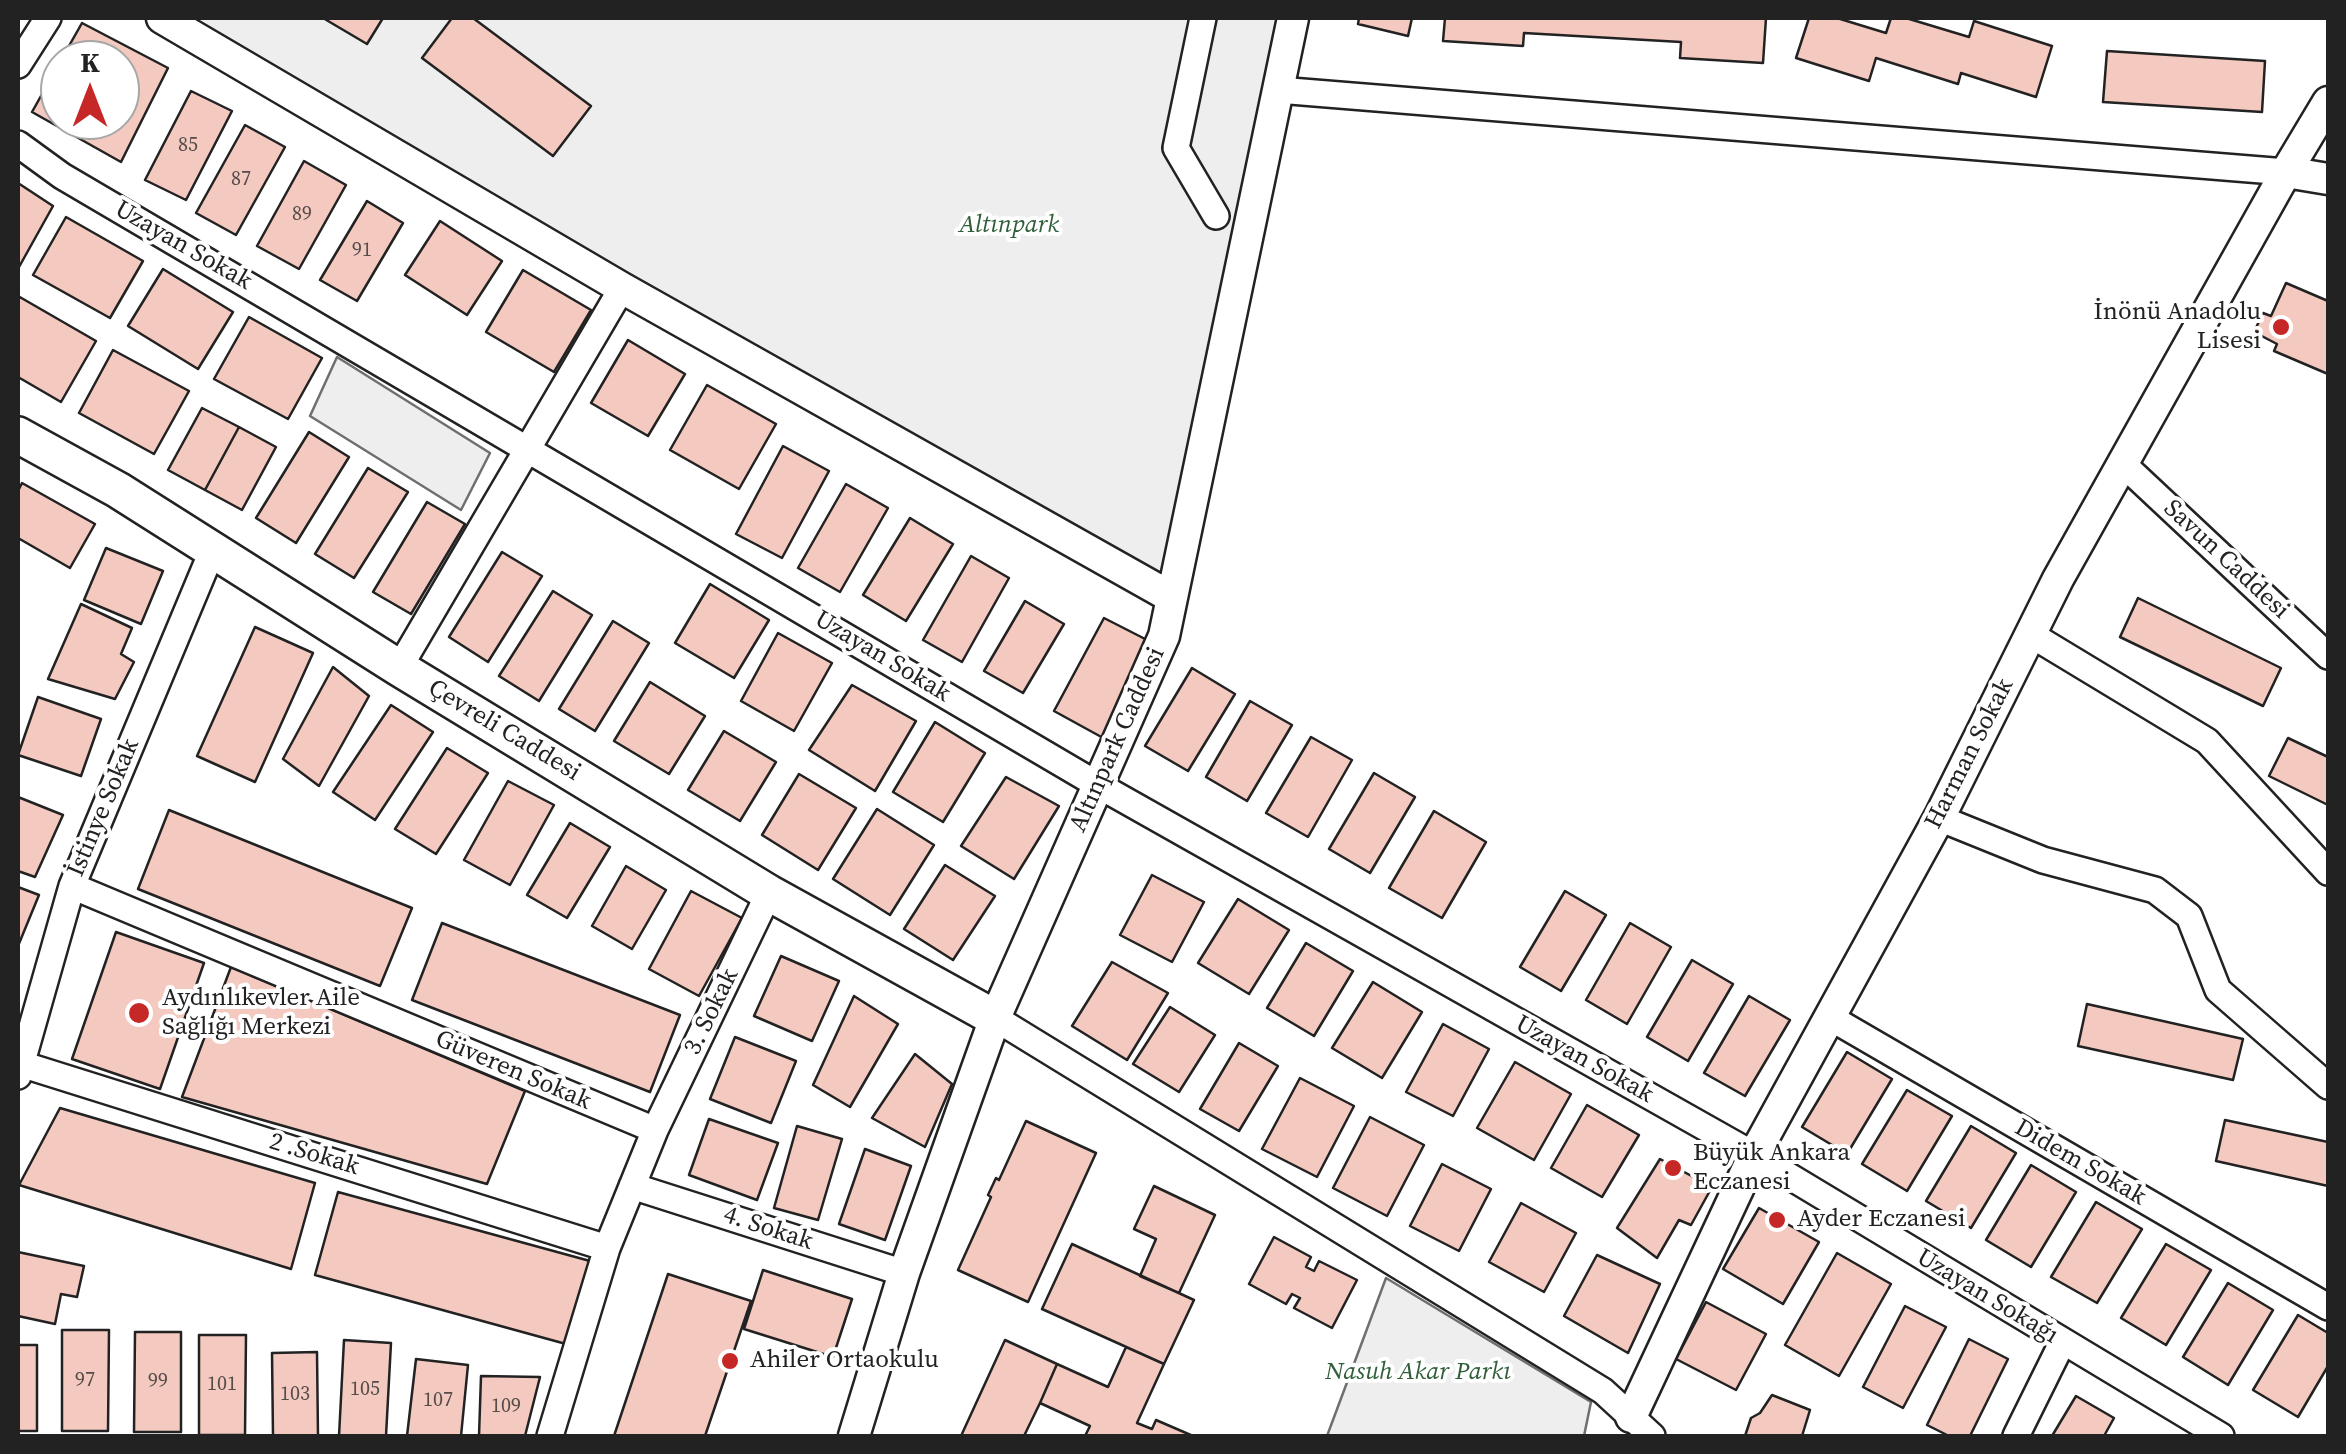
<!DOCTYPE html>
<html>
<head>
<meta charset="utf-8">
<style>
	body { margin:0 }
	#map { position:relative; width:2346px; height:1454px; overflow:hidden; background:#fff; font-family:"Source Serif 4",serif }
	canvas { display:block }
	.frame { position:absolute; inset:0; border:20px solid #222; pointer-events:none }
	.north { position:absolute; left:40px; top:40px; width:100px; height:100px; box-sizing:border-box; background:#fff; border:2px solid #a7a7a7; border-radius:50%; rotate:0deg; font-size:28px; font-weight:700; line-height:40px; text-align:center; color:#222 }
	.north::after { content:''; display:block; margin:auto; width:35px; height:45px; background:#c62828; clip-path:polygon(50% 0,100% 100%,50% 72%,0 100%) }
</style>
</head>
<body>
<div id="map">
<canvas width="2346" height="1454"></canvas>
<div class="frame"></div>
<div class="north">K</div>
</div>
<script>
const c = document.querySelector('canvas').getContext('2d');
c.lineJoin = 'round';
function fillPath(path, color) { c.fillStyle = color; c.fill(path, 'evenodd'); }
function trace(path, color, width, dash) { c.strokeStyle = color; c.lineWidth = width; c.lineCap = dash ? 'butt' : 'round'; c.setLineDash(dash || []); c.stroke(path); }
function label(font, color, halo, rows, align = 'center') {
  c.font = font + ' "Source Serif 4",serif'; c.lineWidth = 8; c.setLineDash([]); c.textBaseline = 'middle'; c.strokeStyle = halo; c.fillStyle = color; for (const [text, x, y, turn = 0] of rows) {
    c.save(); c.translate(x, y); c.rotate((+turn || 0) * Math.PI / 180); c.textAlign = isNaN(turn) ? turn : align; if (halo) c.strokeText(text, 0, 0); c.fillText(text, 0, 0); c.restore();
  }
}
const green = new Path2D(`
	M162 18H1293L1171 597Z
	M337 357 490 453 461 510 310 416Z
	M1386 1278 1591 1402 1584 1436H1327Z`);
fillPath(green, '#eee');
trace(green, '#6f6f6f', 2.5);
const building = new Path2D(`
	M323 18H383L367 44Z
	M452 18H473L591 106 553 156 422 58Z
	M1359 18H1412L1408 36 1358 24Z
	M1445 18H1766L1763 63 1680 58 1681 42 1524 33 1523 46 1443 41Z
	M1809 18H1837L1886 33 1891 18H1906L1969 37 1974 21 2052 46 2036 97 1961 73 1958 84 1876 58 1869 81 1796 58Z
	M82 23 168 68 121 162 32 112 60 62V120H120V60H61Z
	M2107 51 2265 61 2262 112 2103 102Z
	M191 91 232 111 186 200 145 180Z
	M245 125 285 147 236 235 196 213Z
	M304 161 346 185 299 269 257 246Z
	M18 183 53 206 19 267 18 266Z
	M367 201 403 223 357 301 320 280Z
	M66 217 143 261 110 318 33 275Z
	M440 221 502 261 467 315 405 275Z
	M163 269 233 312 198 369 128 326Z
	M523 270 591 310 554 372 486 332Z
	M2286 283 2328 301V374L2274 351 2277 344 2254 332 2263 313 2271 316Z
	M18 296 96 341 61 402 18 377Z
	M249 317 322 358 288 419 214 379Z
	M628 340 685 374 648 436 591 403Z
	M113 350 189 391 154 454 79 413Z
	M707 385 776 424 739 489 670 450Z
	M202 408 239 427 205 490 168 470Z
	M239 427 276 447 242 510 205 490Z
	M309 432 349 457 296 543 256 518Z
	M783 446 829 471 782 558 736 534Z
	M368 468 408 492 354 578 315 554Z
	M22 483 95 524 70 568 18 538V491Z
	M846 484 888 508 840 592 798 568Z
	M427 502 465 524 411 614 373 592Z
	M910 518 953 544 906 621 863 595Z
	M106 548 163 571 141 624 84 600Z
	M502 552 542 576 488 662 449 637Z
	M971 556 1009 578 962 662 923 640Z
	M710 584 769 620 734 678 675 643Z
	M553 591 592 615 539 701 499 676Z
	M2138 598 2281 668 2263 706 2120 637Z
	M1025 601 1064 624 1023 693 984 671Z
	M81 604 132 628 121 654 134 662 115 699 48 679Z
	M1104 618 1149 641 1105 739 1054 711Z
	M613 621 649 643 595 731 559 709Z
	M255 627 313 653 255 782 197 756Z
	M778 633 832 663 794 731 741 701Z
	M333 667 369 696 319 786 283 759Z
	M1192 668 1235 694 1188 771 1145 746Z
	M650 682 705 716 669 774 614 741Z
	M852 685 916 721 875 791 809 750Z
	M38 697 101 719 81 776 18 755Z
	M1250 701 1292 725 1247 801 1206 777Z
	M391 705 433 732 375 820 333 792Z
	M935 722 985 753 943 822 893 792Z
	M724 731 776 762 740 821 688 790Z
	M1311 737 1352 760 1308 837 1266 813Z
	M2288 738 2328 757V805L2269 776Z
	M447 748 488 773 436 854 395 829Z
	M1374 773 1415 797 1370 873 1329 849Z
	M799 774 856 808 818 870 762 835Z
	M1006 777 1059 806 1014 879 961 846Z
	M508 781 554 805 510 885 464 860Z
	M18 797 63 815 35 877 18 871Z
	M877 809 934 845 890 915 833 879Z
	M169 810 412 908 380 986 138 889Z
	M1434 811 1486 842 1442 918 1389 888Z
	M570 823 610 847 567 918 527 895Z
	M945 865 995 896 953 960 904 929Z
	M626 866 666 890 632 949 592 926Z
	M1152 875 1204 902 1172 962 1120 935Z
	M18 887 39 895 18 946Z
	M691 891 742 918 699 996 649 969Z
	M1565 891 1606 915 1561 991 1520 967Z
	M1238 899 1289 930 1249 994 1198 963Z
	M442 923 680 1015 650 1092 412 1000Z
	M1630 923 1671 947 1627 1024 1586 1000Z
	M116 932 204 963 160 1089 72 1059Z
	M1306 943 1353 971 1314 1036 1267 1008Z
	M781 956 839 981 812 1041 754 1016Z
	M1692 960 1733 984 1688 1061 1647 1037Z
	M1112 962 1168 993 1127 1060 1072 1026Z
	M231 967 525 1091 487 1184 182 1097Z
	M1373 982 1422 1012 1382 1078 1332 1048Z
	M854 996 898 1024 850 1107 813 1085Z
	M1749 996 1790 1020 1745 1096 1704 1073Z
	M2087 1004 2243 1039 2233 1080 2078 1046Z
	M1170 1007 1215 1035 1179 1092 1133 1064Z
	M1443 1024 1489 1049 1453 1116 1406 1092Z
	M735 1037 796 1061 771 1123 710 1099Z
	M1239 1043 1278 1066 1239 1131 1200 1109Z
	M1847 1052 1892 1079 1847 1154 1802 1127Z
	M915 1054 952 1084 925 1147 872 1118Z
	M1515 1062 1571 1094 1534 1160 1477 1128Z
	M1300 1078 1354 1106 1317 1177 1262 1149Z
	M1907 1090 1952 1116 1907 1191 1862 1164Z
	M1587 1105 1639 1135 1602 1197 1551 1168Z
	M60 1108 315 1183 291 1269 19 1185Z
	M1370 1117 1424 1145 1387 1216 1333 1188Z
	M709 1119 778 1143 757 1200 689 1175Z
	M2225 1120 2328 1142V1186L2216 1161Z
	M1026 1121 1096 1153 1028 1302 958 1270 991 1197 988 1195 996 1178 999 1180Z
	M797 1126 842 1139 818 1220 774 1208Z
	M1971 1126 2016 1153 1971 1228 1926 1201Z
	M865 1149 911 1166 885 1240 839 1224Z
	M1660 1159 1712 1187 1691 1225 1679 1220 1657 1258 1617 1228Z
	M1442 1164 1491 1189 1459 1251 1410 1226Z
	M2031 1165 2076 1192 2031 1267 1986 1240Z
	M1154 1186 1215 1215 1179 1293 1140 1276 1156 1239 1134 1229Z
	M338 1192 590 1261 566 1344 315 1275Z
	M2096 1202 2142 1229 2097 1303 2051 1277Z
	M1521 1203 1576 1233 1544 1292 1489 1262Z
	M1759 1208 1819 1242 1783 1304 1723 1269Z
	M1274 1237 1311 1257 1306 1267 1314 1271 1319 1261 1357 1280 1332 1328 1294 1308 1300 1298 1292 1294 1286 1304 1249 1284Z
	M1072 1244 1194 1300 1164 1364 1042 1309Z
	M2166 1244 2211 1270 2166 1345 2121 1318Z
	M18 1252 84 1266 77 1297 61 1294 55 1324 18 1316Z
	M1837 1253 1891 1284 1839 1376 1785 1345Z
	M1597 1255 1660 1284 1628 1353 1564 1316Z
	M763 1270 852 1299 833 1357 744 1329Z
	M668 1274 751 1301 705 1436H614Z
	M2228 1283 2273 1310 2228 1385 2183 1357Z
	M1706 1302 1766 1334 1736 1390 1676 1359Z
	M1905 1306 1946 1327 1903 1408 1863 1387Z
	M2298 1315 2328 1333V1366L2298 1417 2253 1390Z
	M62 1330H109L108 1431H62Z
	M135 1332H181V1432H134Z
	M199 1335H246L245 1435H199Z
	M1969 1339 2008 1359 1970 1436H1949L1927 1425Z
	M344 1340 391 1343 386 1436H339Z
	M1005 1340 1057 1364 1040 1403 1024 1436H961Z
	M18 1345H37V1431H18Z
	M1126 1347 1164 1364 1137 1423 1152 1429 1156 1420 1193 1436H1085L1090 1426 1040 1403 1057 1364 1108 1387Z
	M317 1352 318 1436H273L272 1353Z
	M416 1359 468 1365 461 1436H407Z
	M481 1376 540 1377 525 1436H479Z
	M1772 1395 1810 1410 1802 1436H1745L1751 1418 1760 1413Z
	M2076 1396 2114 1418 2104 1436H2052Z`);
fillPath(building, '#f3c9c0');
trace(building, '#222', 2.5);
const minor = new Path2D(`
	M1203 18 1176 148 1216 216
	M18 65 48 18
	M1278 90 2286 172
	M18 144 62 176 1098 785 1754 1155 2221 1436
	M2123 464 2328 656
	M2030 634 2207 741 2328 872
	M399 668 622 288
	M1939 818 2043 860 2155 890 2189 916 2218 990 2328 1086
	M72 886 655 1130
	M995 1018 1603 1391 1652 1436
	M1831 1018 2328 1307
	M21 1064 607 1248
	M18 1076 72 886 213 549
	M632 1186 904 1273
	M550 1436 607 1248 655 1130 769 893
	M2016 1436 2062 1343`);
const tertiary = new Path2D(`
	M162 18 622 288 1171 597
	M2286 172 2328 179
	M1631 1417 1754 1155 1939 818 2058 579 2286 172 2328 102
	M854 1436 904 1273 995 1018 1164 636 1293 18`);
const secondary = new Path2D(`
	M18 435 118 490 399 668 769 893 995 1018`);
trace(minor, '#222', 30);
trace(tertiary, '#222', 35);
trace(secondary, '#222', 40);
trace(minor, '#fff', 25);
trace(tertiary, '#fff', 30);
trace(secondary, '#fff', 35);
for (const [x, y, r, color] of [
	[2281,327,10,"#c62828"],
	[139,1013,12,"#c62828"],
	[1673,1168,10,"#c62828"],
	[1777,1220,10,"#c62828"],
	[730,1361,10,"#c62828"]
]) { const dot = new Path2D(); dot.arc(x, y, r, 0, 2 * Math.PI); c.fillStyle = color; c.fill(dot); trace(dot, '#fff', 4); }
label('20px', '#564c4a', null, [
	["85",188,146],
	["87",241,180],
	["89",302,215],
	["91",362,251],
	["97",85,1381],
	["99",158,1382],
	["101",222,1385],
	["105",365,1390],
	["103",295,1395],
	["107",438,1401],
	["109",506,1407]
]);
label('italic 25px', '#2f5e38', '#fff', [
	["Altınpark",1009,226],
	["Nasuh Akar Parkı",1418,1373]
]);
label('25px', '#222', '#fff', [
	["Uzayan Sokak",183,246,30],
	["Savun Caddesi",2226,560,43],
	["Uzayan Sokak",882,657,31],
	["Çevreli Caddesi",504,731,31],
	["Altınpark Caddesi",1118,740,-66],
	["Harman Sokak",1970,754,-63],
	["İstinye Sokak",104,808,-67],
	["3. Sokak",712,1012,-64],
	["Uzayan Sokak",1584,1060,29],
	["Güveren Sokak",513,1071,23],
	["2 .Sokak",314,1155,17],
	["Didem Sokak",2080,1163,30],
	["4. Sokak",768,1229,18],
	["Uzayan Sokağı",1987,1297,31]
]);
label('25px', '#222', '#fff', [
	["İnönü Anadolu",2261,313,"right"],
	["Lisesi",2261,342,"right"],
	["Aydınlıkevler Aile",162,999],
	["Sağlığı Merkezi",162,1028],
	["Büyük Ankara",1693,1154],
	["Eczanesi",1693,1183],
	["Ayder Eczanesi",1797,1220],
	["Ahiler Ortaokulu",750,1361]
], 'left');
</script>
</body>
</html>
